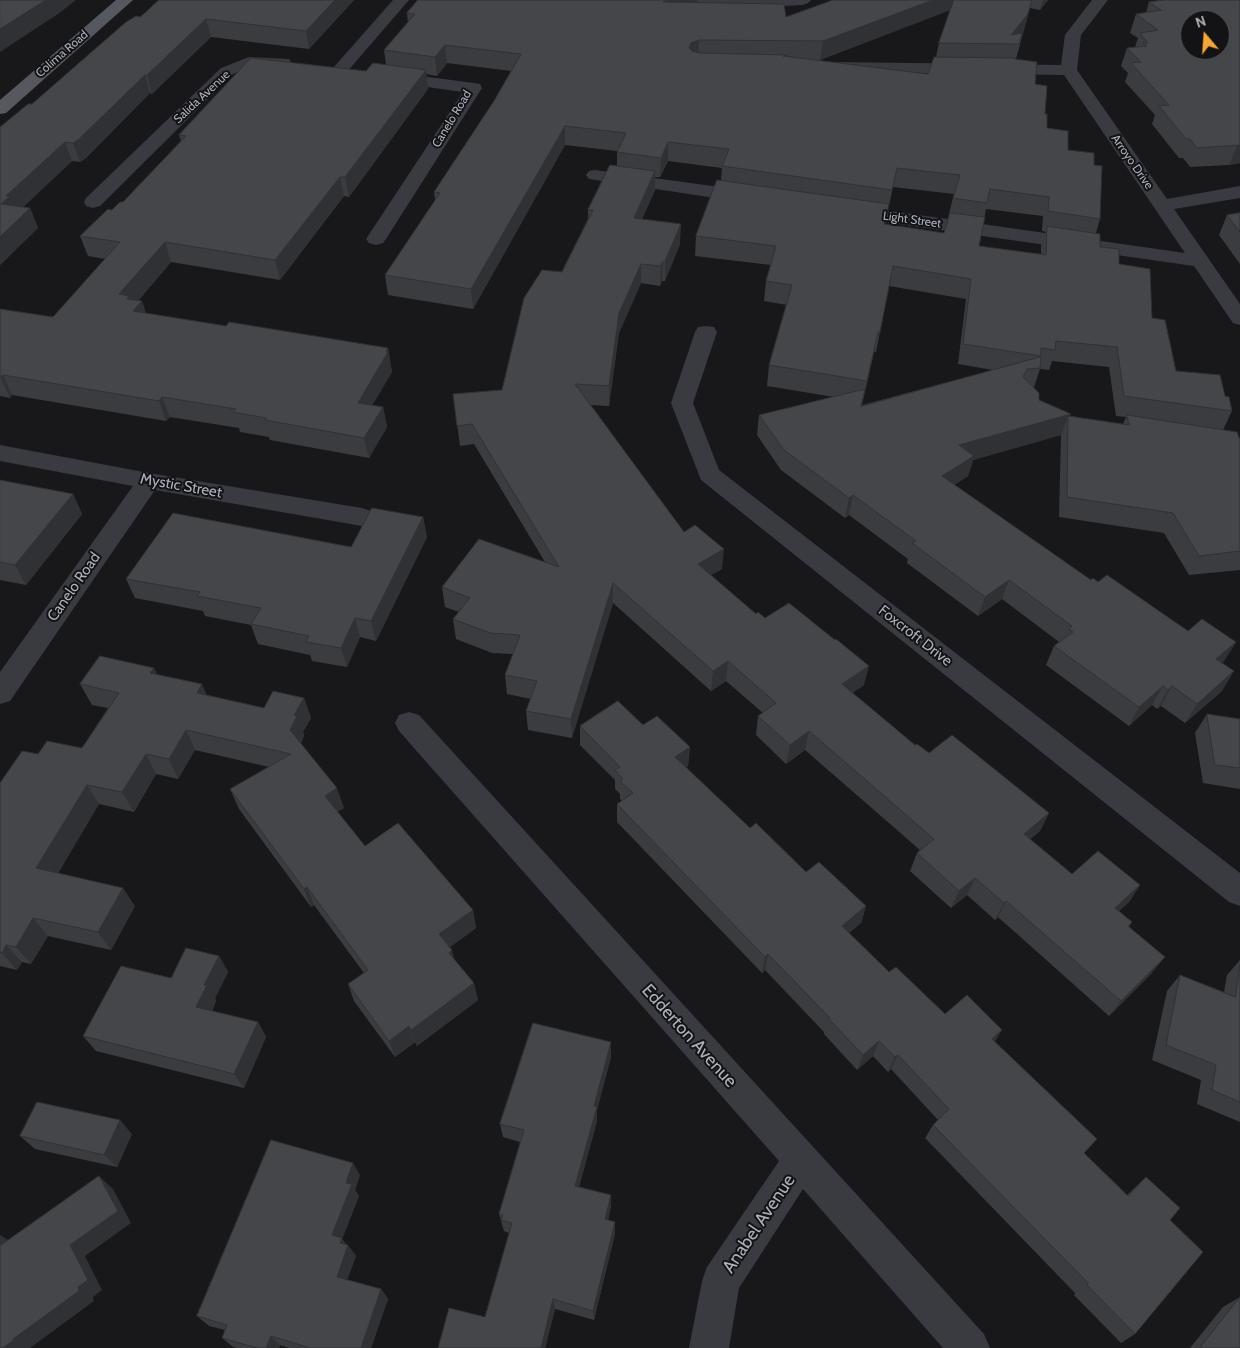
<!DOCTYPE html>
<html>
<head>
<meta charset="utf-8">
<style>
	body { margin:0 }
	#map { position:relative; width:1240px; height:1348px; overflow:hidden; background:#18181b; font-family:Cabin,sans-serif }
	canvas { display:block }
	.north { position:absolute; left:1180px; top:10px; width:50px; height:50px; box-sizing:border-box; background:#131316; border:1px solid #505258; border-radius:50%; rotate:342deg; font-size:14px; font-weight:700; line-height:20px; text-align:center; color:#abb0ba }
	.north::after { content:''; display:block; margin:auto; width:18px; height:22px; background:#f3a738; clip-path:polygon(50% 0,100% 100%,50% 72%,0 100%) }
</style>
</head>
<body>
<div id="map">
<canvas width="1240" height="1348"></canvas>
<div class="north">N</div>
</div>
<script>
const c = document.querySelector('canvas').getContext('2d');
c.lineJoin = 'round';
function fillPath(path, color) { c.fillStyle = color; c.fill(path, 'evenodd'); }
function trace(path, color, width, dash) { c.strokeStyle = color; c.lineWidth = width; c.lineCap = dash ? 'butt' : 'round'; c.setLineDash(dash || []); c.stroke(path); }
function label(font, color, halo, rows, align = 'center') {
  c.font = font + ' Cabin,sans-serif'; c.lineWidth = 4; c.setLineDash([]); c.textBaseline = 'middle'; c.strokeStyle = halo; c.fillStyle = color; for (const [text, x, y, turn = 0] of rows) {
    c.save(); c.translate(x, y); c.rotate((+turn || 0) * Math.PI / 180); c.textAlign = isNaN(turn) ? turn : align; if (halo) c.strokeText(text, 0, 0); c.fillText(text, 0, 0); c.restore();
  }
}
fillPath(new Path2D(`
	M393 0H409L346 73H334L332 70 334 67Z
	M693 0H811L808 3 803 5 762 7 701 5 696 3Z
	M1092 0H1108L1081 35 1077 70 1167 199 1240 186V198L1174 209 1240 304V325L1233 323 1194 266 849 217 842 215 840 211 842 207 849 205 1185 253 1064 75 837 72 831 70 829 67 831 64 837 62 1061 65 1065 35Z
	M249 57 289 59 291 62 289 65 251 67 233 74 100 206 93 208 86 206 84 202 86 198 221 68Z
	M390 72 474 83 480 84 482 88 386 239 383 243 376 245 369 243 366 239 463 92 384 81 382 77 384 73Z
	M595 170 749 191 756 193 758 197 756 201 749 203 589 179 586 175 589 171Z
	M706 326 714 327 717 332 693 403 719 470 1240 873V906L1229 902 701 480 671 403 695 332 698 327Z
	M0 445 149 473 362 508 371 511 374 517 371 523 362 526 155 490 10 701 0 704V672L133 486 0 461Z
	M409 712 419 715 984 1334 990 1348H943L803 1189 739 1288 729 1348H689L702 1281 707 1267 779 1161 399 731 395 723 399 715Z`), '#393b40');
fillPath(new Path2D(`
	M116 0H133L6 113 0 114V100Z`), '#55585f');
fillPath(new Path2D(`
	M354 0 309 49 211 37 152 94 150 93 86 158 80 162 72 161 23 207 30 208 38 228 0 265 32 104 140 17Z
	M418 0H698V3L786 17 833 0H1048L1040 10 1030 8 1016 59 1035 84 1045 114 1047 128 1068 150 1094 165 1100 219 1096 233 1100 247 1119 264 1152 318 1176 371 1225 396 1232 411 1223 430 1239 438H1240V570L1189 575 1164 533 1059 517 1061 435 973 460 968 476 954 485 1091 580 1098 582 1188 631 1236 642 1224 661 1222 663V691L1185 723 1161 706 1157 709 1152 705 1129 726 1046 665 1054 646 1059 642 1002 599 978 616 907 563 908 559 849 515 845 518 781 470 757 435 759 415 834 397 767 386 769 365 787 305 764 301 766 281 771 265 695 256 696 236 721 180 722 168 668 161 660 177H655V190L642 219 680 244 665 281H662L660 286 641 283 619 333 609 406 591 405 684 532 722 569 711 575 756 614 765 618 864 685 852 693 915 745 929 753 1049 813 1040 831 1030 839 1072 874 1140 885 1129 902 1119 911 1132 922 1129 927 1152 973 1109 1016 998 917 995 920 967 895 951 908 910 871 917 853 920 850 805 750 786 764 756 735 758 716 763 713 726 681 711 691 613 603 572 738 528 730 526 711 531 699 507 694 505 675 513 654 492 653 456 639 453 619 459 612 445 607 442 587 545 562 474 444 460 446 453 394 502 390 588 219V210L617 166V151L565 145 473 309 388 295 385 275 435 200 434 192 494 101 511 71 447 63 437 76 426 74 428 89 349 197 344 196 280 280 171 262 138 301 146 314 226 326 388 348 392 372 372 405 383 407 387 427 369 458 270 440 269 437 240 432 239 428 170 417 166 421 12 395 10 398 0 396V309L53 317 105 259 88 256 80 236 112 210 123 202 181 141 179 135 386 65 384 50 408 23 407 13ZM950 10 939 43 936 57 928 74 810 60H820ZM893 187 954 194 944 233 885 224ZM986 209 1043 216 1042 231 1046 232 1041 246V254L979 246ZM889 286 966 299 958 364 993 370 862 405 874 352H876ZM1052 361 1109 367 1116 416 1126 417 1123 424 1070 416 1039 400 1034 387 1040 369 1049 370Z
	M1240 0V163L1229 165 1190 167 1183 158H1179L1152 124 1155 115 1125 82 1128 73 1121 66 1127 48 1135 47 1138 38 1130 33 1136 14 1146 13 1149 2Z
	M1240 213V264L1219 235 1227 215Z
	M0 480 73 494 82 514 26 585 0 580Z
	M423 517 427 537 376 641 360 637 347 667 312 661 310 655 258 644 251 625 205 616 203 611 135 598 126 579 351 547Z
	M158 675 207 695 264 708 304 698 311 718 303 732 304 736 301 743 344 808 337 812 365 846 473 910 476 928 450 947 454 959 478 1000 417 1046 415 1042 395 1057 354 1001 348 984 364 973 314 905 311 907 239 809 230 789 269 767 195 750 178 779 156 774 134 812 99 804 58 873 135 906 111 950 48 936 31 964 22 962 17 970 0 966V783L38 754 82 748 108 708 92 705 80 684Z
	M1207 714 1240 719V789L1203 783 1195 733Z
	M643 725 690 747 688 766 686 767 750 828 806 872 866 906 861 923 849 933 889 972 945 1014 995 1042 1084 1153 1127 1195 1146 1177 1170 1220 1135 1334 1121 1343 1074 1295 1075 1293 925 1138 933 1125 938 1120 891 1069 888 1072 873 1056 857 1070 824 1034V1032L765 970 762 973 617 822V804L622 801 620 799V794L615 789V780L580 745V726Z
	M219 956 228 972 215 998 216 1001 212 1011 258 1022 266 1037 244 1088 96 1051 83 1036 171 978Z
	M1240 960V1122L1197 1104 1201 1080 1152 1060 1167 991 1180 975 1224 992 1227 975Z
	M611 1057 597 1110V1121L579 1187 611 1207 608 1220 615 1222V1234L594 1320 555 1309 545 1348H438L485 1317 509 1233 504 1231 499 1214 520 1142 503 1137 500 1124Z
	M132 1134 117 1167 35 1149 20 1136Z
	M360 1175 355 1190 359 1196 342 1239 356 1256 347 1280 381 1289 388 1299 371 1348H289L280 1345 279 1348H237L233 1347 222 1338 225 1330 209 1326 197 1316Z
	M1240 1297V1348H1190L1223 1307Z`), '#3b3c40');
fillPath(new Path2D(`
	M46 0H76L58 14 0 52V29Z
	M335 0H354L309 49 306 31Z
	M669 0H698V6L663 2Z
	M933 0H955L953 9 820 60 823 41Z
	M1032 0 1023 32 1014 44 1011 35Z
	M1043 0H1048L1040 10Z
	M206 19 211 37 152 94 147 75Z
	M699 40 698 58 689 48 691 43Z
	M445 45 447 63 437 76 435 57Z
	M426 70 428 89 349 197 345 177Z
	M145 75 150 93 86 158 80 162 73 143Z
	M565 126V145L473 309 471 289Z
	M65 142 72 161 17 213 1 204 6 196Z
	M668 142V161L660 177 661 158Z
	M1240 145V163L1229 165 1237 146Z
	M655 171V190L634 238V218Z
	M340 177 344 196 280 280 275 260Z
	M30 208 38 228 0 265V237Z
	M681 224 680 244 665 281V261Z
	M165 242 171 262 133 306 142 301 149 321 140 331 119 294Z
	M663 261 662 281 660 286 661 266Z
	M641 264V283L619 333 609 406V386L619 313Z
	M878 332 874 352 863 401 867 381Z
	M388 348 392 372 362 423 358 403Z
	M3 375 12 395 10 398 1 378Z
	M162 397 170 417 166 421 159 401Z
	M383 407 387 427 369 458 364 438Z
	M1071 414 1068 422V416L1061 435 973 460 968 476 936 496 942 476 959 445Z
	M73 494 82 514 26 585 15 565Z
	M853 495 849 515 845 518 849 498Z
	M423 517 427 537 376 641 371 621Z
	M724 549 722 569 696 584 698 564Z
	M1009 580 1002 599 978 616 985 597Z
	M613 583V603L572 738 571 719Z
	M355 618 360 637 347 667 341 648Z
	M1236 642 1224 661 1204 678 1216 659Z
	M728 661 726 681 711 691 713 671Z
	M869 666 864 685 838 703 842 684Z
	M154 668 164 688 150 673Z
	M1234 671 1222 691 1185 723 1197 704Z
	M202 684 211 705 197 693Z
	M1163 686 1152 705 1129 726 1139 707Z
	M1172 686 1161 706 1157 709 1168 690Z
	M304 698 311 718 303 732 304 736 297 750 290 730 294 715Z
	M186 730 195 750 178 779 169 759Z
	M809 731 805 750 786 764 790 745Z
	M690 747 688 766 674 775 675 757Z
	M146 754 156 774 134 812 122 792Z
	M87 785 99 804 50 887 36 868Z
	M337 788 344 808 331 815 325 796Z
	M1049 813 1040 831 1015 852 1024 834Z
	M975 878 967 895 951 908 959 891Z
	M1140 885 1129 902 1104 925 1115 908Z
	M307 887 314 905 311 907 304 889Z
	M123 888 135 906 111 950 98 932Z
	M1006 901 998 917 995 920 1004 903Z
	M866 906 861 923 837 943 842 926Z
	M473 910 476 928 443 952 439 934Z
	M33 918 48 936 31 964 16 947Z
	M6 945 22 962 17 970 2 953Z
	M452 950 456 968 449 953Z
	M768 954 765 970 762 973 765 957Z
	M219 956 228 972 215 998 216 1001 206 1022 196 1007 204 985Z
	M1165 957 1152 973 1109 1016 1121 1001Z
	M474 983 478 1000 417 1046 411 1030Z
	M258 1022 266 1037 244 1088 234 1074Z
	M409 1026 415 1042 395 1057 389 1041Z
	M1002 1030 993 1045 992 1039Z
	M879 1041 873 1056 857 1070 863 1055Z
	M611 1042V1057L597 1110V1121L576 1198 575 1186 594 1106Z
	M898 1055 891 1069 888 1072 895 1057Z
	M120 1120 132 1134 117 1167 104 1155Z
	M353 1163 360 1175 355 1190 359 1196 342 1239 348 1247V1245L356 1256 344 1288 337 1277 332 1235 346 1183Z
	M99 1176 113 1189 131 1223 85 1256 102 1290 93 1297 94 1301 30 1348H3L13 1339 78 1287 70 1245Z
	M611 1195V1207L605 1231V1219Z
	M615 1222V1234L594 1320 593 1311Z
	M0 1235 8 1240 0 1257Z
	M381 1289 388 1299 371 1348H361Z
	M553 1299 555 1309 545 1348H541Z
	M271 1336 280 1345 279 1348H266Z`), '#303134');
const building = new Path2D(`
	M0 0H46L0 29Z
	M159 0H335L306 31 206 19 147 75H145L79 139 73 143 65 142 6 196H10L1 204 30 208 0 237V127L28 104H32L126 22 136 16 140 17Z
	M418 0H669L663 2 784 4 786 17 833 0H933L823 41 699 40 691 43 689 48 692 51 699 53 788 55 783 56 928 74 934 57 1015 58V59L1037 62 1035 84 1047 86 1045 114H1047V128L1068 131V150L1094 153V165L1102 166 1100 219 1048 211 1049 197 990 189 987 203 953 198 960 175 897 168 892 190 722 166 729 149 668 142 661 158 617 152 626 133 565 126 471 289 385 275 440 193 434 192 494 101 521 54 445 45 435 57 384 50 415 14 407 13Z
	M954 0H1032L1028 14 1011 35 1022 33 1019 44 939 43Z
	M1164 0H1240V145L1197 148 1190 139H1186L1159 106 1169 105 1131 63 1141 62 1127 48 1147 46 1143 43H1148L1140 33 1158 30 1136 14 1161 10 1149 2ZM1190 20H1220V50H1190Z
	M251 58 366 71 373 63 426 70 345 177H340L275 260 165 242 119 294 129 296 127 299 142 301 133 311 226 326 229 322 388 348 386 351 388 352 358 403 383 407 364 438 265 420 266 418 233 412 236 409 162 397 159 401 3 375 0 377V309L53 317 120 242 80 236 108 209 112 210 120 202H123L186 136 179 135Z
	M610 165 655 171 634 218 681 224 665 261H663L661 266 641 264 619 313 609 386 575 384 684 532 695 525 724 549 698 564 756 614 758 612 765 618 789 603 835 640 836 639 869 666 842 684 915 745 917 744 929 753 952 735 1049 813 1024 834 1072 874 1098 851 1140 885 1115 908 1132 922 1128 926 1165 957 1121 1001 1006 901 1004 903 975 878 959 891 917 853 934 839 809 731 790 745 758 716 776 703 728 661 713 671 613 583 571 719 526 711 537 681 505 675 520 635 490 633 453 619 470 598 442 587 479 539 559 567 472 424 457 426 453 394 502 390 524 298 542 270 562 272 593 210H588Z
	M717 180 889 204 884 224 944 233 950 213 985 217 979 246 1046 255 1047 226 1100 234V247L1119 249V264L1150 269 1152 318 1165 320 1176 371 1220 375 1225 396 1229 397 1232 411 1124 396 1117 347 1056 341 1055 350 1041 348V356L963 344 971 279 893 266 880 332H878L867 381 769 365 792 285 766 281 776 246 696 236Z
	M1240 213V232L1227 215Z
	M1041 357 1040 368 1027 369 1023 377 1039 393V400L1071 414 959 445 974 456 942 476 1091 580 1093 578 1098 582 1107 575 1188 631 1202 619 1236 642 1216 659 1234 671 1197 704 1172 686 1168 690 1163 686 1139 707 1054 646 1073 632 1069 629 1072 626 1009 580 985 597 912 543 916 541 853 495 849 498 784 450 759 415 865 389 861 406Z
	M1127 415 1237 432 1239 438H1240V551L1199 556 1173 513 1067 497 1068 416 1129 425Z
	M0 480 73 494 15 565 0 562Z
	M372 508 423 517 371 621 355 618 341 648 306 642 309 636 251 624 261 608 197 596 200 592 126 579 173 513 351 547Z
	M100 656 154 668 150 673 202 684 197 693 264 708 273 691 304 698 294 715 297 716 290 730 337 788 325 796 365 846 398 823 473 910 439 934 452 950 449 953 474 983 411 1030 409 1026 389 1041 348 984 368 970 307 887 304 889 230 789 291 754 186 730 169 759 146 754 122 792 87 785 36 868 123 888 98 932 33 918 16 947 6 945 2 953 0 952V783L22 751 38 754 47 741 82 748 119 693 80 684Z
	M618 701 643 725 657 716 690 747 675 757 750 828 756 823 806 872 819 862 866 906 842 926 889 972 896 967 945 1014 967 995 1002 1030 992 1039 1097 1139 1084 1153 1128 1196 1146 1177 1180 1208 1170 1220 1203 1252 1135 1334 1087 1285 1088 1283 933 1125 949 1109 898 1055 895 1057 879 1041 863 1055 829 1019 830 1018 768 954 765 957 617 804 633 793 620 781 623 779 615 770 620 767 580 726Z
	M1207 714 1240 719V768L1215 765Z
	M186 948 219 956 204 985H207L196 1007 258 1022 234 1074 83 1036 121 966 171 978Z
	M1240 965V1102L1212 1090 1216 1065 1166 1045 1180 975 1235 997Z
	M533 1023 611 1042 594 1106 597 1107 575 1186 611 1195 605 1219 615 1222 593 1311 553 1299 541 1348H438L449 1308 485 1317 512 1223 501 1220 503 1215 499 1214 524 1130 500 1124Z
	M37 1102 120 1120 104 1155 20 1136Z
	M271 1140 353 1163 346 1183 352 1184 332 1235 342 1238 340 1243 348 1245 337 1277 381 1289 361 1348H310L271 1336 266 1348H257L222 1338 227 1325 197 1316Z
	M99 1176 118 1211 70 1245 88 1280 78 1287 79 1291 13 1339 14 1340 3 1348H0V1246Z
	M1240 1297V1348H1200Z`);
fillPath(building, '#45464a');
trace(building, '#303134', 1);
label('12px', '#abb0ba', '#131316', [
	["Colima Road",62,54,-41],
	["Salida Avenue",202,97,-43],
	["Canelo Road",452,119,-59],
	["Arroyo Drive",1132,162,55],
	["Light Street",912,220,8]
]);
label('15px', '#abb0ba', '#131316', [
	["Mystic Street",181,486,10],
	["Canelo Road",74,587,-55],
	["Foxcroft Drive",915,636,38]
]);
label('18px', '#abb0ba', '#131316', [
	["Edderton Avenue",689,1036,48],
	["Anabel Avenue",759,1224,-56]
]);
</script>
</body>
</html>
